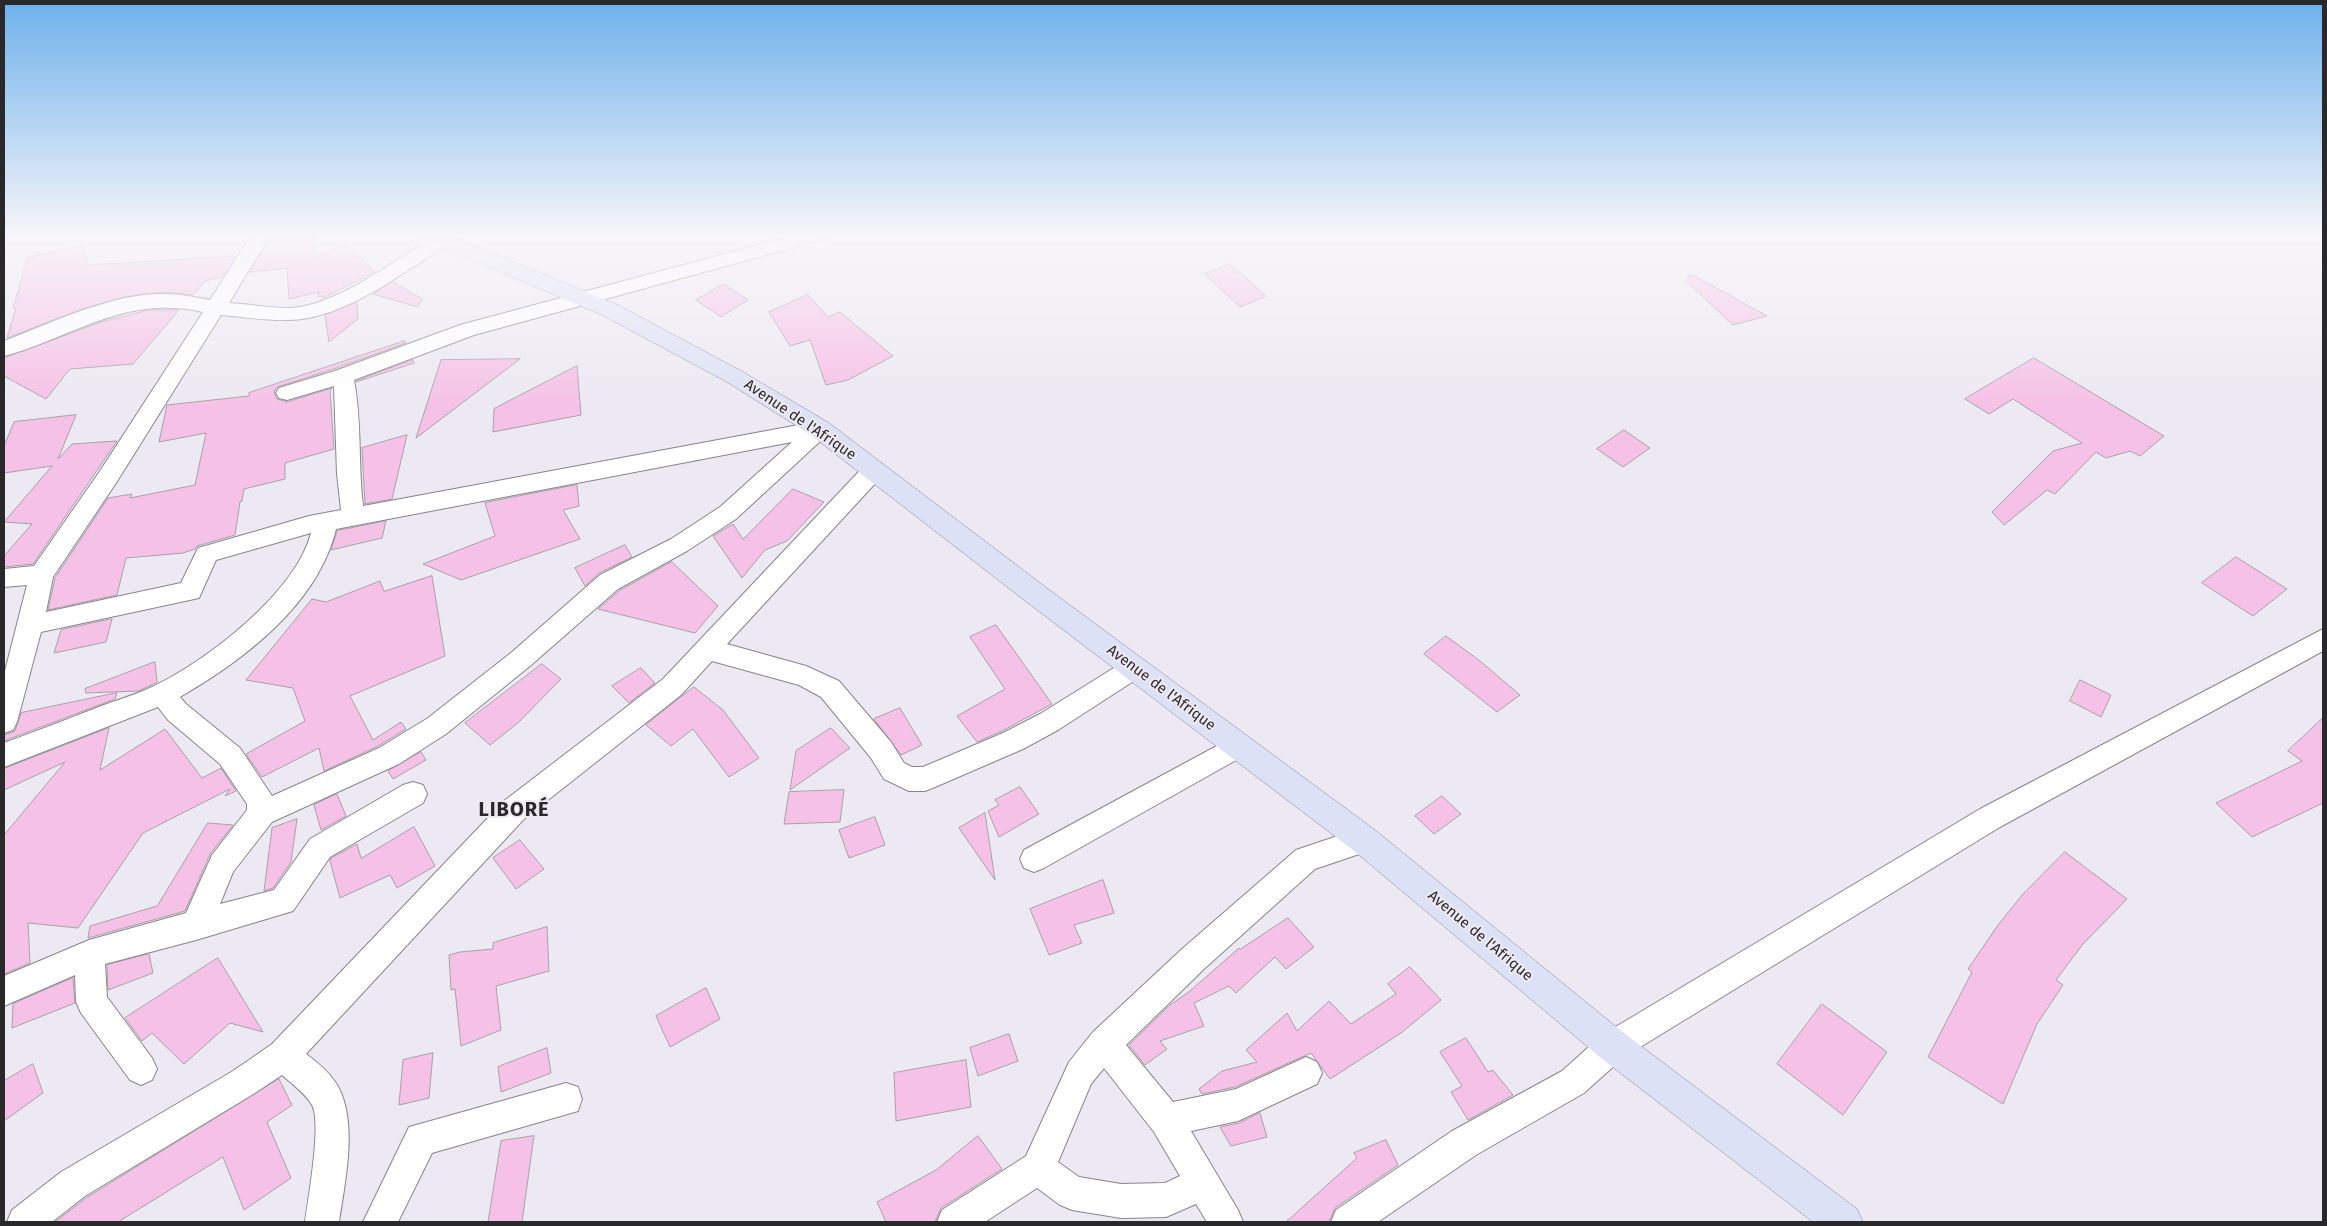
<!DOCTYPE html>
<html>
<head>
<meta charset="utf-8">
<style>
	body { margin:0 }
	#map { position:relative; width:2327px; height:1226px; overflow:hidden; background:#ede9f2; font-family:"Fira Sans",sans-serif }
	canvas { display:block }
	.frame { position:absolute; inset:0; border:5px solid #29282b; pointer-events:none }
</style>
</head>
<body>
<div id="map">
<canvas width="2327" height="1226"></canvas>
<div class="frame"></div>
</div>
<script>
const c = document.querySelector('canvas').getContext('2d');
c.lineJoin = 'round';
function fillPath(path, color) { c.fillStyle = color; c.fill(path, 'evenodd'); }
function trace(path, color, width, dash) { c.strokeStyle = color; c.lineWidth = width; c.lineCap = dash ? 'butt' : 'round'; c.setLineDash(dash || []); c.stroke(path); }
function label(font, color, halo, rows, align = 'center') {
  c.font = font + ' "Fira Sans",sans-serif'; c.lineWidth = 4; c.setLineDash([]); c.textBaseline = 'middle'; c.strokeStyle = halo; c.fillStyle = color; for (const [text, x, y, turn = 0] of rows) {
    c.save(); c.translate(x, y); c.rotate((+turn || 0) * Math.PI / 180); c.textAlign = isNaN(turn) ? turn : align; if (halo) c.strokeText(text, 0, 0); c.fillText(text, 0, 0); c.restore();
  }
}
const building = new Path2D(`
	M273 234H314V257L347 244 375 272 323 298V296L318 297 319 292 289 299 287 268 250 272Z
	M84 246 88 265 236 256 222 277 205 281 193 295 164 292 124 297 82 309 7 338 16 308H13L28 258Z
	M1230 264 1266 296 1240 307 1205 274Z
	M1691 274 1767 316 1733 325 1686 281Z
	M393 282 422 299 418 307 373 294Z
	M724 284 748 300 721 317 696 300Z
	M808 295 828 317 840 312 893 356 848 380 826 385 810 340 790 346 769 312Z
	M357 302 358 319 329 342 325 315Z
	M149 310H179L133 364 70 369 46 399 4 376V358L101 322Z
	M405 341 406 343 334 369 277 387 274 392 277 399 287 402 332 388 330 391 334 449 285 463V479L244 489 242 501 240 502 235 535 197 546 195 549 183 553 126 558 117 595 48 610 55 578 108 498 132 494 130 498 195 485 206 433 159 442 167 405 249 396V393Z
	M2034 358 2164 436 2140 456 2130 451 2106 458 2096 452 2055 494 2047 490 2004 525 1992 512 2053 451 2082 443 2013 399 1989 414 1965 399Z
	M520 359 416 438 441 360Z
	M413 360 414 363 356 382V381Z
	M577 366 581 415 493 432 494 409Z
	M76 415 58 459 72 444 117 441 33 564 4 567V556L32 524 4 522 52 466 4 473V446L14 422Z
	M1624 430 1650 448 1623 467 1597 449Z
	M407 435 392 499 365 504 362 448Z
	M577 485 579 506 563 510 580 539 461 580 423 564 495 536 485 503Z
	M793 489 824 502 787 541 765 550 742 578 713 536 733 524 743 539Z
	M386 521 382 538 331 550 337 531Z
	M625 545 632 557 599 573 585 586 575 568Z
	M2236 557 2287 589 2253 616 2202 583Z
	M672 562 718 606 695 633 598 609 619 591Z
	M432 576 445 656 350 696 373 740 401 722 406 729 378 746 324 771 319 748 262 777 246 754 305 721 293 688 246 680 312 599 326 602 380 581 384 591Z
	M112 619 106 642 54 653 61 630Z
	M996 625 1052 704 1002 731 977 742 957 716 1005 689 970 637Z
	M1446 636 1480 661 1520 695 1497 712 1424 654Z
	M155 662 157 682 147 687 138 691 86 693 85 689Z
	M542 664 561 679 519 722 490 745 465 723Z
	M641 668 655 683 629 703 612 686Z
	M2080 680 2111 695 2101 717 2070 701Z
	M694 687 723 710 759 758 729 777 693 729 671 746 646 725Z
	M117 693 115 699 4 741V735L15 731 21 713Z
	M900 708 922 745 901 755 874 719Z
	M2323 718V803L2252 837 2216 803 2302 761 2288 751Z
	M109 728 100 770 165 729 202 778 221 768 236 791 225 796 230 789 143 833 78 928 28 923 30 963 4 974V835L65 762 4 790V769Z
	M831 728 850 748 790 790 796 751Z
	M421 752 426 760 393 779 388 771Z
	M1020 787 1039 814 999 837 988 811 999 805 995 800Z
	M844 790 840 822 784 824 789 792Z
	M337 794 346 816 321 830 314 805Z
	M1442 796 1461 814 1434 834 1415 816Z
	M985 813 995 880 959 828Z
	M875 817 885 845 849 858 839 830Z
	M297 819 291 862 273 888 264 891 272 828Z
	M208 823 233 825 210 854 185 911 88 938 90 926 157 906Z
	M414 827 435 866 397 888 390 875 340 898 330 861 331 858 357 844 361 858Z
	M520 840 544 869 516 889 493 858Z
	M2065 852 2127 899 2083 944 2056 980 2063 985 2037 1024 2003 1104 1928 1057 1972 972 1968 969 1998 925 2023 894Z
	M1103 880 1114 913 1074 925 1082 943 1049 955 1030 909Z
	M1288 918 1314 947 1286 969 1275 957 1236 993 1229 986 1194 1003 1204 1026 1160 1041 1167 1049 1145 1065 1129 1045 1170 1005 1190 991 1239 948 1240 949Z
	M547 927 549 971 496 986 501 1030 461 1046 455 989 451 990 449 955 460 952 493 949V943Z
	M149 954 153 973 108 990 107 965Z
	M218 958 263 1032 230 1023 184 1064 152 1033 142 1041 125 1018Z
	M1410 967 1441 1000 1401 1033 1330 1079 1311 1053 1235 1087 1202 1094 1199 1089 1222 1071 1257 1062 1246 1050 1287 1013 1297 1031 1329 1001 1351 1024 1396 994 1388 984Z
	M73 978 75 1003 12 1028 13 1004Z
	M706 988 720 1019 670 1047 656 1016Z
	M1822 1004 1887 1052 1843 1115 1777 1064Z
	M1009 1034 1018 1061 978 1076 970 1048Z
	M1466 1038 1488 1072 1493 1070 1513 1095 1468 1120 1451 1092 1462 1086 1440 1052Z
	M547 1048 551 1073 501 1092 498 1067Z
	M433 1053 429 1098 399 1105 403 1060Z
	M966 1060 971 1107 896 1121 894 1073Z
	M33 1064 43 1093 4 1121V1081Z
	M279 1079 292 1105 267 1122 291 1178 244 1210 223 1157 118 1222H55L86 1198Z
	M1260 1113 1267 1137 1231 1146 1220 1127 1239 1123Z
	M534 1136 522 1222H488L501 1141Z
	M978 1136 1002 1169 941 1208 935 1222H886L877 1202 936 1170Z
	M1386 1140 1398 1165 1335 1208 1329 1222H1286L1357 1158 1354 1153Z`);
fillPath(building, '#f6c1e6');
trace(building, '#a8a0a6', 1);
const street = new Path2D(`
	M252 234H271L229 303C249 304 270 308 290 308 336 306 396 260 434 236L441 234 448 236 451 240 448 244C404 272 344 319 290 320 267 321 244 317 221 315L116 483 53 577 46 612 181 583 198 548 309 516 341 510 337 474 334 386 287 400 279 398 276 393 279 388 335 371 460 325 799 234H830L828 238 474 335 354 380C362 421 358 464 363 506L820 421 828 424 831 429 828 434 736 519 687 551 618 589 530 666 446 734 399 764 272 822 233 872 220 904 274 890 310 839 403 785 413 782 423 785 427 794 423 803 330 857 293 911 196 940 105 964 107 997 152 1058 157 1069 152 1080 141 1085 130 1080 81 1013 76 1002 75 975 4 1006V976L89 940 186 913 212 855 247 810V804L220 764 168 720 158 707 4 767V743C37 731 70 718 104 705 120 699 138 694 154 686 207 661 296 592 311 533L216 560 199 598 41 632 17 722 13 730 4 733V675L27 585 4 587V569L34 566 100 471 203 312C125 294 74 337 4 356V341C51 323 113 293 164 294 180 294 194 297 210 300ZM792 442 720 507 671 539 600 575 512 652 428 718 379 748 272 796 240 748 186 704 180 697C244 660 318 604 336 529Z
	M874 462 882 464 885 470 882 476 727 644 806 666 839 681 891 742 904 763 912 767H923L1003 733 1040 714 1125 661 1134 658 1143 661 1147 668 1143 675 1058 730 1023 749 935 787 925 791H909L884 779 871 758 821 697 799 685 712 661 681 695 524 819 306 1054C317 1062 328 1071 336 1083 359 1119 345 1182 339 1222H305C308 1200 322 1123 312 1105 305 1093 292 1084 282 1075L255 1093 85 1196 52 1222H7L12 1210 61 1172 233 1071 272 1044 504 801 663 679 866 464Z
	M2323 629V651L2000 827 1624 1057 1584 1093 1476 1155 1378 1222H1331L1336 1210 1452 1131 1562 1071 1602 1035 1980 809Z
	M1237 735 1247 738 1251 746 1247 754 1044 868 1034 872 1024 868 1020 859 1024 850Z
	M1364 827 1374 831 1378 840 1374 849 1315 869 1204 969 1126 1045 1173 1102 1236 1089 1306 1057 1317 1062 1322 1073 1317 1084 1238 1121 1191 1131 1238 1210 1243 1222H1207L1196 1204 1166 1217 1121 1218 1072 1210 1060 1205 1037 1188 985 1222H937L942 1210 1026 1156 1069 1062 1093 1032 1182 949 1296 850ZM1104 1068 1154 1132 1180 1176 1165 1183 1121 1184 1079 1177 1058 1162 1091 1084Z
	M566 1083 578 1087 582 1099 578 1111 432 1153 398 1222H363L409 1127Z`);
const secondary = new Path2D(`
	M417 234H446L618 305 743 372 829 423 1048 589 1375 830 1625 1034 1857 1209 1863 1222H1813L1601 1058 1353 850 1028 603 811 435 727 382 602 315 420 238Z`);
trace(street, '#88848c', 2);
trace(secondary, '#88848c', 1);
fillPath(street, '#fff');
fillPath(secondary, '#dde1f5');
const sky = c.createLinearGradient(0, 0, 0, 406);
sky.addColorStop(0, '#6db1eb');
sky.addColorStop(0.58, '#f7f5f9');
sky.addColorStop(1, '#f7f5f900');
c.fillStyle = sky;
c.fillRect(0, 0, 2327, 406);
label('15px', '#29282b', '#ede9f2', [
	["Avenue de l'Afrique",800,420,34],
	["Avenue de l'Afrique",1161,688,37],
	["Avenue de l'Afrique",1480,936,40]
]);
c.letterSpacing = '1px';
label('bold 20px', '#29282b', '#ede9f2', [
	["LIBORÉ",514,810]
]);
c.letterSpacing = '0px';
</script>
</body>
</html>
